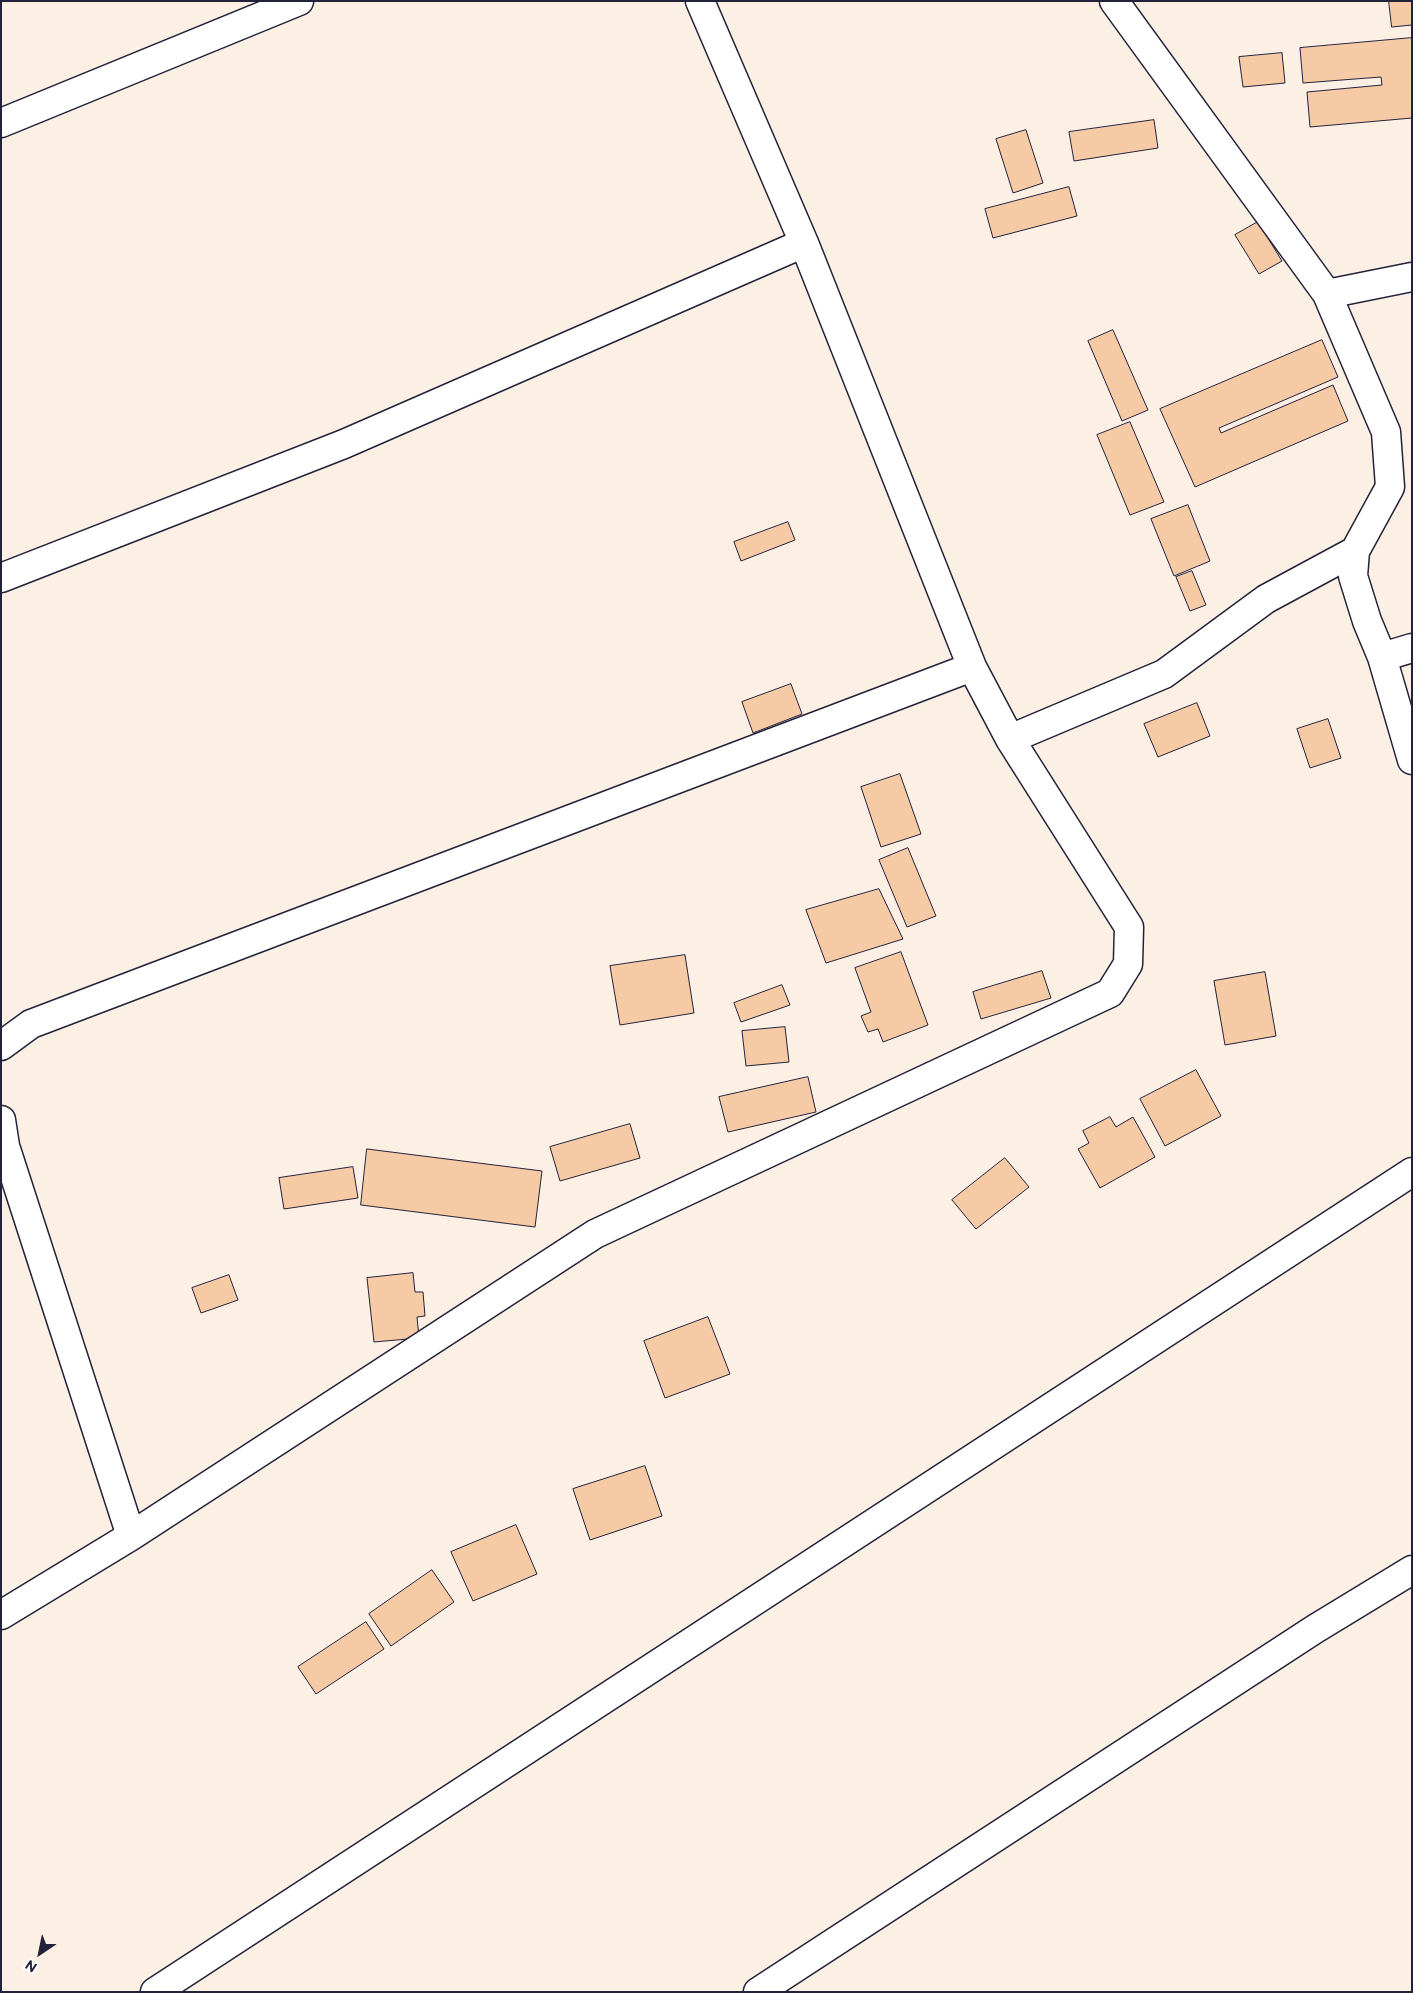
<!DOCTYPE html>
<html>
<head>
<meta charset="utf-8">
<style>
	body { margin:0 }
	#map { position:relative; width:1413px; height:1993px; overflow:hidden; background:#fcefe4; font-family:"Balsamiq Sans",sans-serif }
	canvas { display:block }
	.frame { position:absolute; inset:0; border:2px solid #22223b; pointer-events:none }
	.north { position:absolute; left:15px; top:1928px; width:50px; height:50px; -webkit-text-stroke:4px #fff; paint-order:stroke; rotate:214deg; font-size:14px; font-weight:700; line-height:20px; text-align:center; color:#22223b }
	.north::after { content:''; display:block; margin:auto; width:18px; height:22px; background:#22223b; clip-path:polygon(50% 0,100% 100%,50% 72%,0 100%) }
</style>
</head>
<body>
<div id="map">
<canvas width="1413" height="1993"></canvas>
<div class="frame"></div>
<div class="north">N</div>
</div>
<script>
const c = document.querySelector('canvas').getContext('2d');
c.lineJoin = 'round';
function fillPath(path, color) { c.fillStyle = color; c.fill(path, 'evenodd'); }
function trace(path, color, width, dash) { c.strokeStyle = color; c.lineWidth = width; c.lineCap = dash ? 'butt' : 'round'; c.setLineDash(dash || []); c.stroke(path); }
const building = new Path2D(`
	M1389 1H1412V25L1392 27Z
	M1412 38V118L1310 127 1307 92 1382 85 1381 77 1303 83 1300 48Z
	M1282 53 1285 83 1243 87 1239 57Z
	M1154 120 1158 148 1074 161 1069 132Z
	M1026 130 1043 183 1013 193 996 139Z
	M1069 187 1077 216 993 238 985 209Z
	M1258 222 1282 261 1259 274 1235 235Z
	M1113 330 1148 410 1122 421 1088 341Z
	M1322 340 1338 377 1219 428 1221 433 1333 385 1348 421 1195 487 1160 409Z
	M1130 422 1164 502 1130 515 1097 435Z
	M1188 505 1210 561 1174 576 1151 519Z
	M788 522 795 540 741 561 734 542Z
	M1192 571 1206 605 1190 611 1176 577Z
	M791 684 802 714 753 733 742 702Z
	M1197 703 1210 736 1158 757 1144 724Z
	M1328 719 1341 758 1310 768 1297 729Z
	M900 774 921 834 881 847 861 787Z
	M908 848 936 916 907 927 879 860Z
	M879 889 903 939 826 963 806 910Z
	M901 952 928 1025 883 1042 878 1029 868 1032 861 1016 871 1012 855 968Z
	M685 955 694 1013 620 1025 610 966Z
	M1042 971 1051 998 981 1019 973 992Z
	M1265 972 1276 1036 1225 1045 1214 981Z
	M782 985 790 1005 741 1022 734 1003Z
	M785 1027 789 1062 746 1066 742 1031Z
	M1196 1070 1221 1116 1165 1146 1140 1099Z
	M808 1077 816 1112 728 1132 719 1097Z
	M1110 1117 1116 1127 1133 1117 1155 1157 1100 1188 1078 1149 1089 1143 1083 1131Z
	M630 1124 640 1158 560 1181 550 1147Z
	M367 1149 542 1171 535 1227 361 1205Z
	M1005 1158 1029 1187 976 1229 952 1200Z
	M353 1167 358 1198 284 1209 279 1178Z
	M413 1273 415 1292H423L425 1316 417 1317 419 1338 374 1342 367 1278Z
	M229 1275 238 1300 201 1313 192 1288Z
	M708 1317 730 1374 665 1398 644 1341Z
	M645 1466 662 1516 590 1540 573 1489Z
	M516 1525 537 1574 473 1601 451 1552Z
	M432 1570 454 1602 391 1646 369 1614Z
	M366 1622 384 1649 316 1694 298 1667Z`);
fillPath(building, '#f6caa5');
trace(building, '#22223b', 1);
const minor = new Path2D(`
	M1114 1 1327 294 1386 432 1390 487 1355 551 1353 576 1367 621 1382 657 1412 760
	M1 123 299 1
	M1327 294 1412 277
	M1 578 344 444 804 243
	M1382 657 1412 648
	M1010 739 1164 674 1266 599 1355 551
	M1 1046 31 1024 972 667
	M1 1120 5 1146 131 1536
	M1 1615 131 1536 595 1234 1110 993 1128 964 1129 927 1010 739 972 667 804 243 700 1
	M155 1992 1412 1172
	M758 1992 1315 1629 1412 1570`);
trace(minor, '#22223b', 31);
trace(minor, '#fff', 28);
</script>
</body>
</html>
